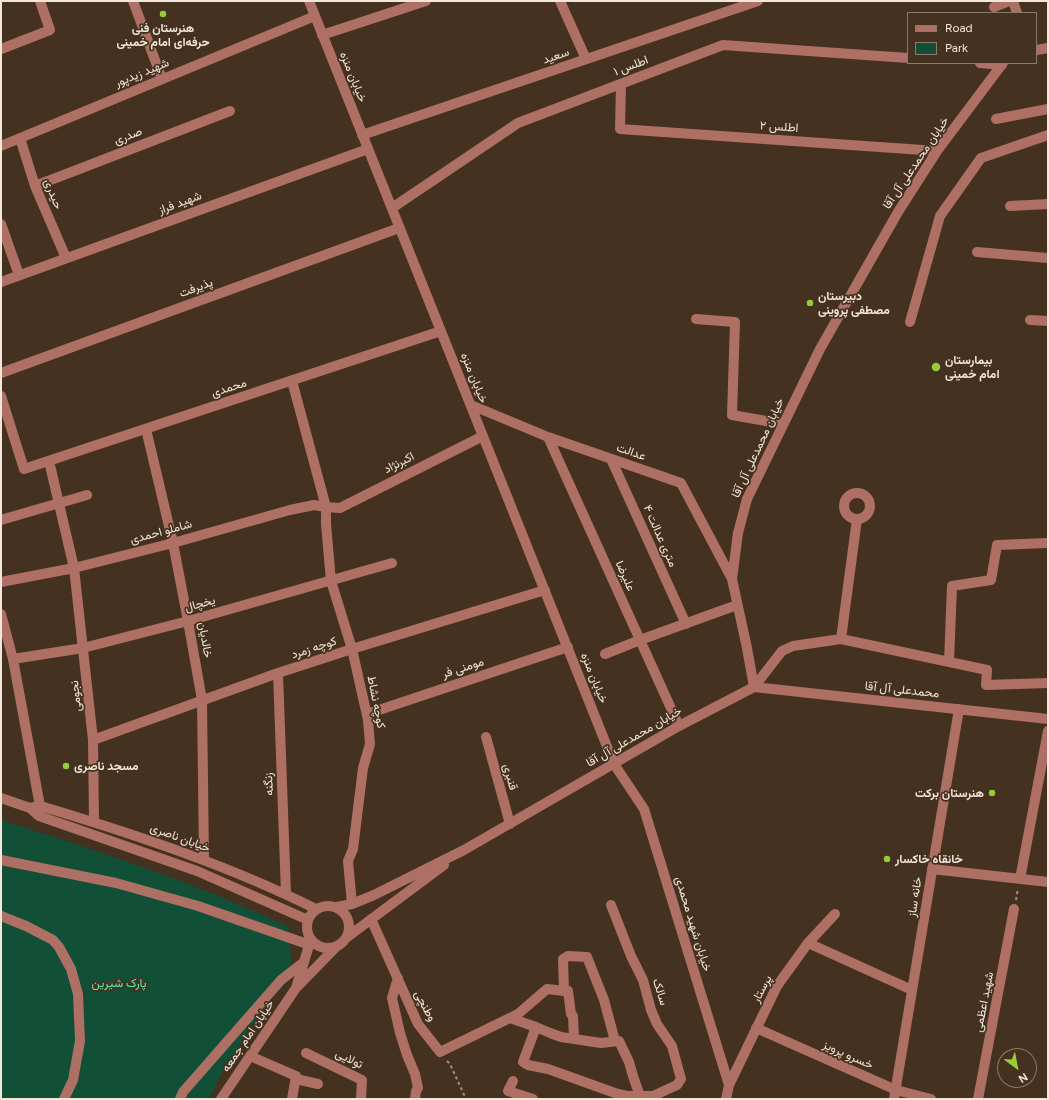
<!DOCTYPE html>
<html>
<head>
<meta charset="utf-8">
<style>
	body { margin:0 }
	#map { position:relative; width:1049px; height:1100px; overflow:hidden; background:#45311f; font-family:Figtree,sans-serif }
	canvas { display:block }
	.frame { position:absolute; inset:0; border:2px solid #f3e6db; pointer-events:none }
	.legend { position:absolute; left:907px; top:12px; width:130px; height:52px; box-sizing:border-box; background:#45311f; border:1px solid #8b796a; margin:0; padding:5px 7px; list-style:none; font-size:12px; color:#f3e6db }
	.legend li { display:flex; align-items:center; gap:8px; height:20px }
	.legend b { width:20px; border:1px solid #8b796a }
	.north { position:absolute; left:997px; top:1048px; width:40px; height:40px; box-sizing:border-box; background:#45311f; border:1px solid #8b796a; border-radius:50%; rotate:148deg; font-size:11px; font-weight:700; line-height:16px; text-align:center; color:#f3e6db }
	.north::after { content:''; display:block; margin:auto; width:14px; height:18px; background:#95cc3b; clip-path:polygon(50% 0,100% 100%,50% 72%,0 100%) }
</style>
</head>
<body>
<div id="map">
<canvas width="1049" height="1100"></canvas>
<div class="frame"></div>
<ul class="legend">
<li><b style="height:5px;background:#ae6f65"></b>Road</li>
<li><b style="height:11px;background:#115037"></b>Park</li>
</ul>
<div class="north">N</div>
</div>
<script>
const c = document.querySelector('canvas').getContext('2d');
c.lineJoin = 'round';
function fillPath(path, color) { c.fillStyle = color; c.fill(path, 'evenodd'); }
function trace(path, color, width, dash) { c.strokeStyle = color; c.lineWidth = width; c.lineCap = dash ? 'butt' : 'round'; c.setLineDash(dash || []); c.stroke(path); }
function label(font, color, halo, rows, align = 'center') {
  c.font = font + ' Figtree,Vazirmatn,sans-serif'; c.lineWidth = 3.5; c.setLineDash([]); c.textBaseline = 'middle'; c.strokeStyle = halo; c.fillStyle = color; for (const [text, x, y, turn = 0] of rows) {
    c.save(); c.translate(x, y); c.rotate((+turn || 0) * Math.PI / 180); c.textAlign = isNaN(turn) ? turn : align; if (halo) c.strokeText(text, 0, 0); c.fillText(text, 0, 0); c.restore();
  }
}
fillPath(new Path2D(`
	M1 820C99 851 196 883 289 927L292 976 263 1009 224 1069 209 1099H1Z`), '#115037');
trace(new Path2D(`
	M1016 900 1018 888
	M447 1061 450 1064 466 1099`), '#a29284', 2, [3, 3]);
trace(new Path2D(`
	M133 1 162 79
	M309 1 614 764 644 809 729 1085 726 1099
	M560 1 586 59
	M1013 1 1017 13
	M994 7 1009 1
	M322 35 426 1
	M1 49 50 30 40 1
	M1036 50 1048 48
	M980 63 1002 65
	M621 84 620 129 937 151
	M996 119 1048 109
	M362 135 758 1
	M20 138 35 186 66 258
	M1 146 315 16
	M35 186 230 111
	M1010 206 1048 204
	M392 208 518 123 723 45 908 58
	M1 224 19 275
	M977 252 1048 258
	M1 282 368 149
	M696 319 735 322 732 415 783 424
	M1030 320 1048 321
	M910 322 940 216 981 158 1048 135
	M1 373 399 228
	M292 381 326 507V524L331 581 352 649 368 720 370 744 363 768 353 849 348 861 352 904
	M1 396 24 469 441 331
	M471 405 548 437 681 483 732 579
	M146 429 173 543 188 621 202 700 204 860
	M548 437 679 726
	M611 459 686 624
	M49 461 74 568 93 740 94 822
	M844 506a13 13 0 1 1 26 0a13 13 0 1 1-26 0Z
	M1 520 87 495
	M1 582 74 568 173 543 290 510 314 505 326 507 340 508 483 436
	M1 614 13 659 40 806 39 812
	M841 639 857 519
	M605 654 640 640 737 605
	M13 659 83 648 188 621 392 563
	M949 662 952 586 991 580 997 545 1048 543
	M278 673 286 894
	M754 687 782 651 793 646 841 639 987 670 986 685 1048 683
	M754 687 1048 719
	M367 714 568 647
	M486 737 510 824
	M93 740 278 673 352 649 545 590
	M1 798 30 808 39 816 197 871 308 920
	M30 808 40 806 44 807C137 835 230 866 316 909
	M1 860 116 883 198 906 310 945
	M932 869 1048 882
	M1020 879 1048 731
	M307 927a21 21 0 1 1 42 0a21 21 0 1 1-42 0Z
	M337 907 352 904 374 895 464 850 679 726 754 687 747 648 732 579 738 533 747 499 820 349 898 212 937 151 1003 63
	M1 916 26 926 53 940 59 947 71 969 78 994 80 1041 73 1080 64 1099
	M371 919 418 1024 440 1052 518 1014 547 989 564 991 563 959 568 956 587 957 604 1000 615 1041
	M346 938 444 865
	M311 939 296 988 336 947
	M808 943 912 990
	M398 978 392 998 400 1033 407 1055 415 1074 418 1088 416 1091 415 1099
	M564 991H568L571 1014 573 1016 574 1039
	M510 1018 536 1027 550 1033 561 1037 601 1043 619 1041 629 1062 633 1076 640 1096
	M536 1027 523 1062 528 1065 548 1069 615 1093 628 1096H653L677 1085 681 1079 672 1046 657 1024 651 1010 643 980 631 956 611 905
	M756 1028 896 1090 931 1099
	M306 1053 362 1080 361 1099
	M250 1056 296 1076 292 1099
	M296 1079 318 1084
	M513 1081 508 1091 533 1099
	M729 1085 777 986 808 943 835 914
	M180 1099 183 1092 281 980 304 962
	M221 1099 296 988
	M894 1099 959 709
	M978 1099 1014 909`), '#ae6f65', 10);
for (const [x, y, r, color] of [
	[163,14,4,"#95cc3b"],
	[810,303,4,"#95cc3b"],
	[936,367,5,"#95cc3b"],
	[66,766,4,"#95cc3b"],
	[992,793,4,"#95cc3b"],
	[887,859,4,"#95cc3b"]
]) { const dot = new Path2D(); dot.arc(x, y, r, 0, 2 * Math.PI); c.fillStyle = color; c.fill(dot); trace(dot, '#45311f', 1.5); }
label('bold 12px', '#f3e6db', '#45311f', [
	["هنرستان فنی",163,28,"center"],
	["حرفه‌ای امام خمینی",163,42,"center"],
	["دبیرستان",818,296],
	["مصطفی پروینی",818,310],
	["بیمارستان",945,360],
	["امام خمینی",945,374],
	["مسجد ناصری",74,766],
	["هنرستان برکت",984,793,"right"],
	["خانقاه خاکسار",895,859]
], 'left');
label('12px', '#f3e6db', '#45311f', [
	["سعید",556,56,-19],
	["اطلس ۱",631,66,-21],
	["شهید زیدپور",142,73,-22],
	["خیابان منزه",353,77,68],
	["اطلس ۲",779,127,4],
	["صدری",128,136,-21],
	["خیابان محمدعلی آل آقا",916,163,-56],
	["حیدری",53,194,68],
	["شهید فراز",180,203,-20],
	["پذیرفت",196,288,-20],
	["خیابان منزه",474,378,68],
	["محمدی",229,388,-18],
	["خیابان محمدعلی آل آقا",758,448,-65],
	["عدالت",631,452,19],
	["اکبرنژاد",399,463,-27],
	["شاملو احمدی",161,532,-15],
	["۴ متری عدالت",660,536,66],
	["علیرضا",625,576,66],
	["یخچال",200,604,-15],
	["خالدیان",205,640,80],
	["کوچه زمرد",314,648,-18],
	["مومنی فر",463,668,-18],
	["خیابان منزه",594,678,68],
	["محمدعلی آل آقا",902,690,6],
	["نجومی",76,696,-96],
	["کوچه نشاط",376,702,79],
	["خیابان محمدعلی آل آقا",634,737,-30],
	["قنبری",510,777,75],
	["زنگنه",269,784,-92],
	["خیابان ناصری",180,838,20],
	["خانه ساز",915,897,-81],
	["خیابان شهید محمدی",693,924,73],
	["پرستار",762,989,-62],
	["سالک",660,992,73],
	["شهید اعظمی",984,1002,-79],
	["وطنچی",425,1006,62],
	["خیابان امام جمعه",248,1036,-56],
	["خسرو پرویز",848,1055,24],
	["تولایی",349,1059,26]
]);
label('12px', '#5cedb0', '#45311f', [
	["پارک شیرین",119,983]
]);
</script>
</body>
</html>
